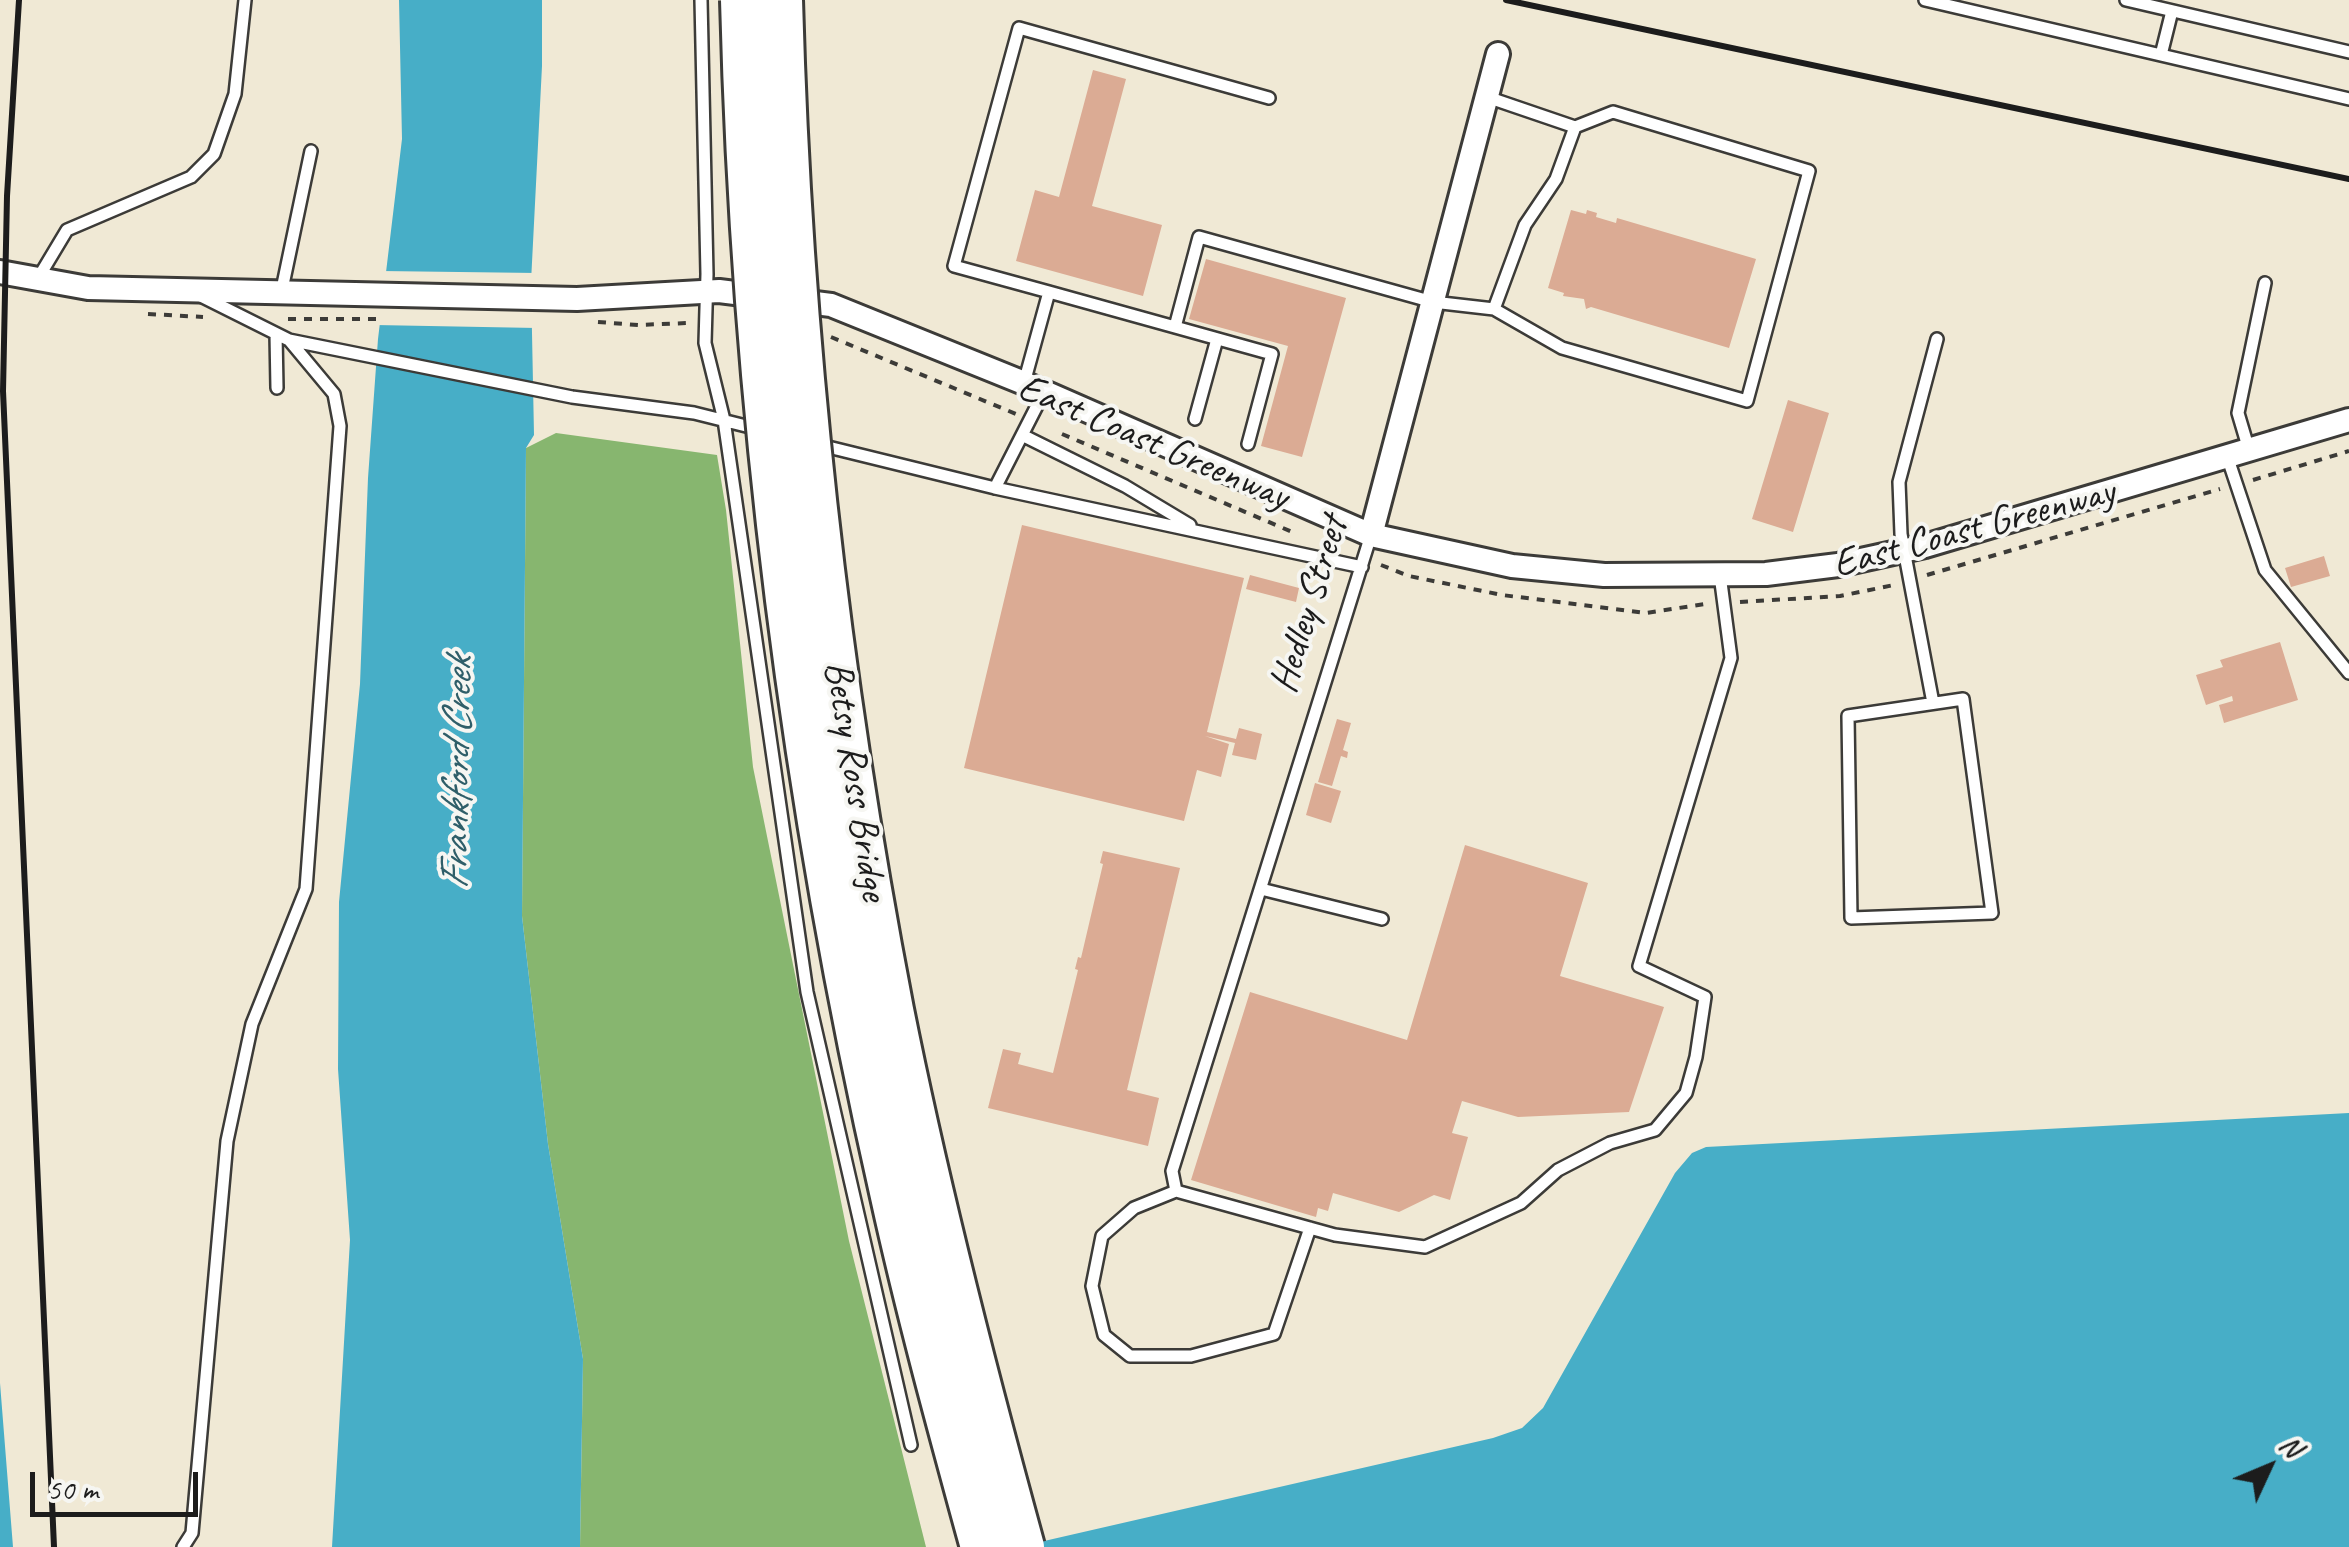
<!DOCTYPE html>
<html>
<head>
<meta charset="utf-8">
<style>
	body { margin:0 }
	#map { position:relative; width:2349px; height:1547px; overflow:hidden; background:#f0e9d5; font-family:Caveat,sans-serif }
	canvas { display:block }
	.north { position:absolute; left:2219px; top:1417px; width:100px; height:100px; -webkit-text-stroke:8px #f6f6f2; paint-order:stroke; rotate:46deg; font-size:28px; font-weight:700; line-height:40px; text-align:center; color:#1c1c1c }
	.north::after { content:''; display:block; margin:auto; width:35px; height:45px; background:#1c1c1c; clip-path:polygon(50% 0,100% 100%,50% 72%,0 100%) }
	.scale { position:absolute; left:30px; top:1472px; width:168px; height:45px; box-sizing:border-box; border:5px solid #1c1c1c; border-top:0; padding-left:12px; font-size:30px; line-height:35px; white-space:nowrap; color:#1c1c1c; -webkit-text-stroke:8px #f6f6f2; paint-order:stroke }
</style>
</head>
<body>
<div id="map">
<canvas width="2349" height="1547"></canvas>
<div class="north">N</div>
<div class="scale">50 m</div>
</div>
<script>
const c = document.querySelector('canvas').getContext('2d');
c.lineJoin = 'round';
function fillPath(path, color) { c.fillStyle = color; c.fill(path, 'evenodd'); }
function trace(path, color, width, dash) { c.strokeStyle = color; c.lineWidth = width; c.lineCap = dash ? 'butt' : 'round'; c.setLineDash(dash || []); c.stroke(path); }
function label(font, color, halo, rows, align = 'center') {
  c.font = font + ' Caveat,sans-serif'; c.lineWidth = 8; c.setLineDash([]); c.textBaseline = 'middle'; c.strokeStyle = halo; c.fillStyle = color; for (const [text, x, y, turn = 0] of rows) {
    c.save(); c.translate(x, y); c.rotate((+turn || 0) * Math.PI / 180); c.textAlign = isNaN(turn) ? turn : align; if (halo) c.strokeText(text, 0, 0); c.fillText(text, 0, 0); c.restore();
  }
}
fillPath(new Path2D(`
	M556 433 717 455 726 510 753 767 849 1241 926 1547H580L583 1359 548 1144 522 916 526 448Z`), '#87b66f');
fillPath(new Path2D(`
	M399 0H542V66L531 282 534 435 526 448 522 916 548 1144 583 1359 580 1547H332L350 1240 338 1069 339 902 360 684 368 478 378 339 402 139Z
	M2349 1113V1547H1018L1493 1438 1522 1428 1543 1408 1675 1173 1692 1153 1706 1147Z
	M0 1383 13 1547H0Z`), '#47aec7');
fillPath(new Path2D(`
	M381 271 537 273V328L375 325Z`), '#f0e9d5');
fillPath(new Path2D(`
	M1093 70 1126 79 1092 206 1162 225 1143 296 1016 261 1035 190 1059 197Z
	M1571 210 1586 214 1587 210 1597 213 1596 217 1616 223 1617 218 1756 259 1729 348 1591 307 1586 309 1584 299 1563 296 1564 293 1548 288Z
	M1206 259 1346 298 1302 457 1261 446 1288 346 1189 319Z
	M1788 400 1829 413 1793 532 1752 519Z
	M1022 525 1244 578 1207 732 1236 739 1239 728 1262 734 1256 760 1232 755 1235 743 1205 736 1229 744 1221 777 1197 770 1184 821 964 768Z
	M2324 556 2330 576 2291 587 2285 568Z
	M1250 575 1299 588 1296 602 1246 589Z
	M2280 642 2298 700 2224 723 2219 705 2233 701 2232 696 2206 705 2196 675 2223 667 2220 660Z
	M1337 719 1351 723 1343 750 1348 752 1347 758 1341 756 1332 786 1318 782Z
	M1315 783 1341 791 1331 823 1306 815Z
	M1465 845 1588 883 1560 976 1664 1007 1629 1112 1518 1117 1462 1101 1452 1133 1468 1137 1450 1200 1434 1195 1399 1212 1333 1193 1328 1211 1318 1208 1316 1217 1191 1180 1250 992 1407 1040Z
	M1103 851 1180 868 1127 1090 1159 1098 1148 1146 988 1108 1003 1049 1021 1053 1018 1064 1053 1073 1078 970 1075 969 1078 957 1081 958 1103 864 1100 863Z`), '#dbab94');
const lane = new Path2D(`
	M701 0 707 274 705 343 724 420 807 992 911 1445
	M1925 0 2349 99
	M2126 0 2349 52
	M2161 55 2172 11
	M37 280 67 230 191 177 214 154 235 94 245 0
	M1049 292 954 266 1019 28 1269 98
	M281 294 311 151
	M201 296 289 340 572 397 694 413 758 429
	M1494 309 1562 348 1747 401 1809 171 1613 112 1575 127
	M276 334 277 388
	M1024 383 1049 292 1175 327
	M1195 419 1217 339
	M1022 435 1125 486 1190 525
	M1248 444 1272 354 1175 327 1199 237 1433 302 1494 309 1525 225 1556 179 1575 127 1487 97
	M820 445 995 488 1362 567
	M2249 450 2238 413 2265 283
	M2227 456 2265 570 2349 673
	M995 488 1044 392
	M1371 535 1172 1171 1176 1191 1335 1235 1425 1247 1521 1203 1558 1170 1610 1143 1655 1130 1686 1093 1696 1057 1705 997 1639 966 1731 658 1720 575
	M1963 699 1992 913 1851 918 1848 716Z
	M1933 703 1901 534 1899 482 1937 339
	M1261 889 1382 919
	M1176 1191 1134 1208 1102 1236 1092 1286 1104 1335 1130 1356H1191L1274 1334 1310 1228
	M183 1547 192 1533 227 1141 252 1024 306 889 340 426 334 394 289 340`);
const street = new Path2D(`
	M0 272 88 288 577 299 719 291 831 305 1024 383 1371 535 1512 566 1604 575 1766 574 1838 565 1925 546 2349 420
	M1371 535 1498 54`);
trace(lane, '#3c3b38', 16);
trace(street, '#3c3b38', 28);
trace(new Path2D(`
	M148 314 203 317
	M288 319H378
	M598 322 638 325 688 323
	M831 337 1016 414
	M1062 434 1297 534
	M2253 480 2349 451
	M1381 565 1409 576 1502 595 1646 613 1705 604
	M1927 575 2220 489
	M1740 602 1840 596 1894 585`), '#3c3b38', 4, [8, 8]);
trace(lane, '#fff', 11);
trace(street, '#fff', 22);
trace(new Path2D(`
	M19 0 7 196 3 391 54 1547
	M1506 0 2349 179`), '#1c1c1c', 6);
const highwayBridge = new Path2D(`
	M742 0C752 402 803 804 892 1196 918 1314 950 1430 982 1547
	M781 0C790 339 828 678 892 1010 928 1191 974 1369 1023 1547`);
trace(highwayBridge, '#3c3b38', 48, []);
trace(highwayBridge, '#fff', 42);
label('40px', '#1c1c1c', '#f6f6f2', [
	["East Coast Greenway",1153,443,23],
	["East Coast Greenway",1974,529,-15],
	["Hedley Street",1310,605,-73],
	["Betsy Ross Bridge",855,781,81]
]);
label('italic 42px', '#2f5e69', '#f6f6f2', [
	["Frankford Creek",458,773,-89]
]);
</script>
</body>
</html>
